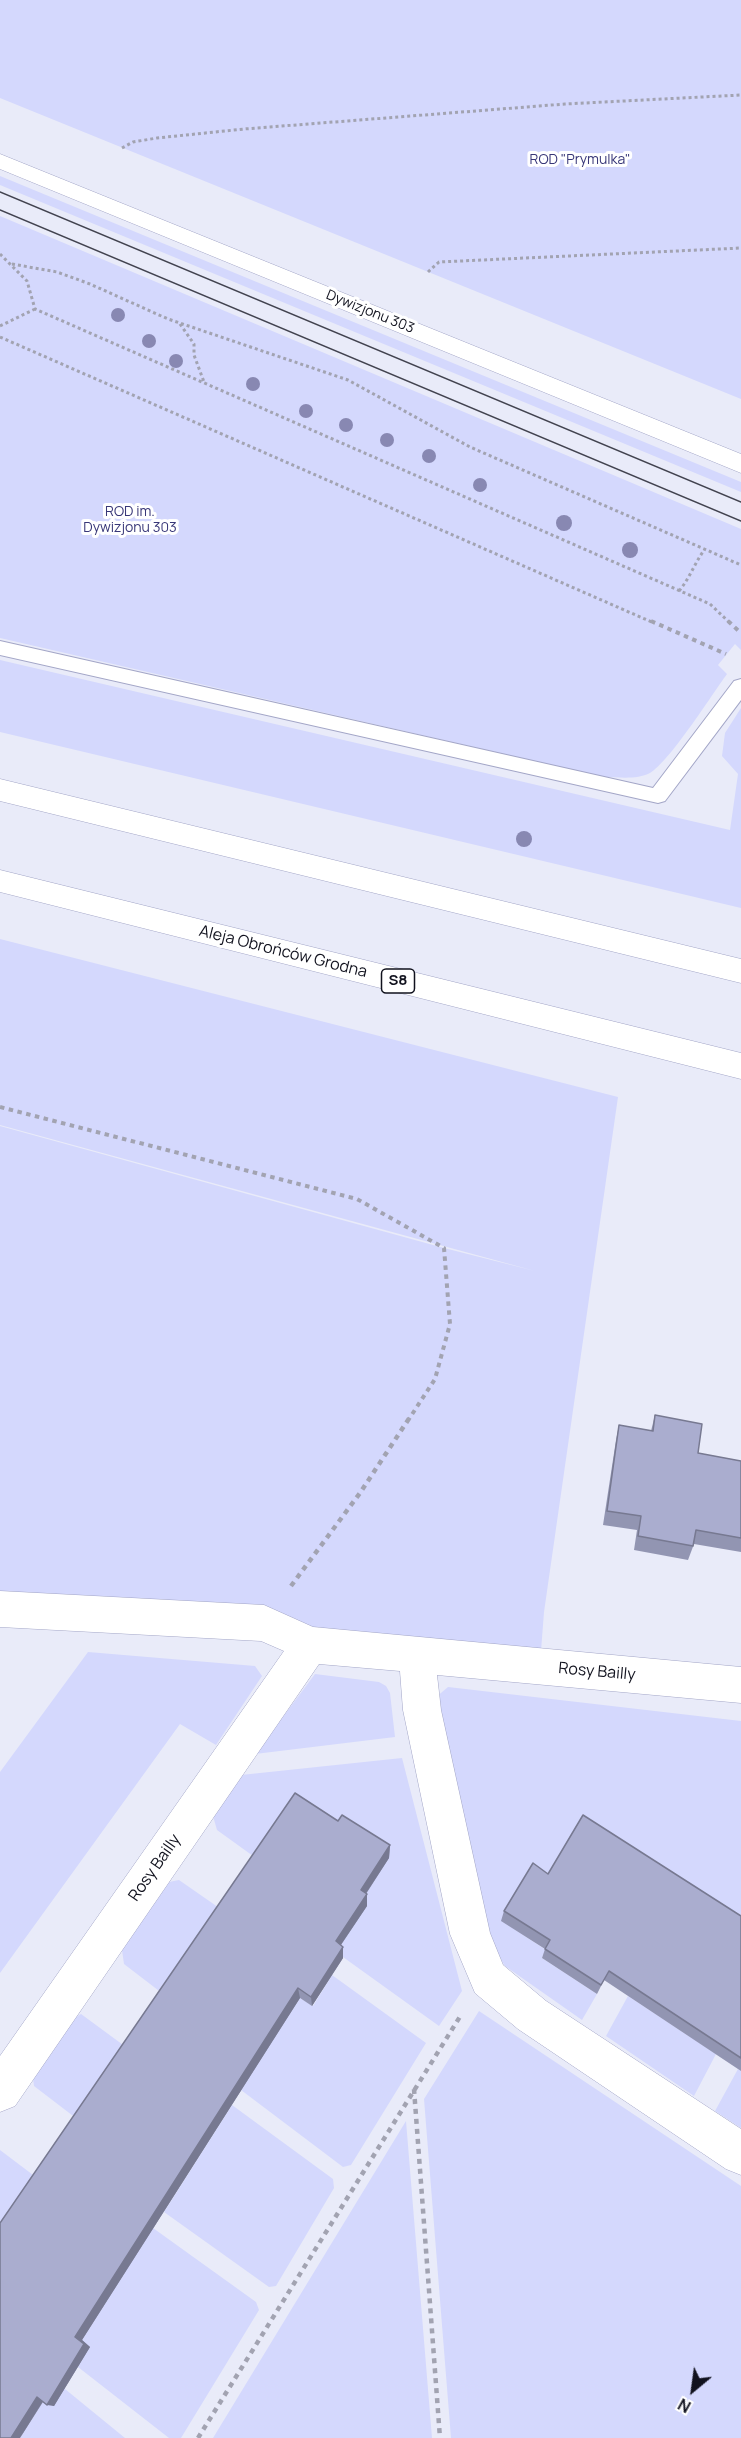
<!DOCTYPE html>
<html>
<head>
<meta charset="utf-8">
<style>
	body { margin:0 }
	#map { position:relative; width:741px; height:2438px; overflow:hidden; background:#e9ebf9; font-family:Manrope,sans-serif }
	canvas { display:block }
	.north { position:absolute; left:663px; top:2360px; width:60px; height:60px; -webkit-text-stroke:4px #fff; paint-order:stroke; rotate:209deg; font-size:16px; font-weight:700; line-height:24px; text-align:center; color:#11121e }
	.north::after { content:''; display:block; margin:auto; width:21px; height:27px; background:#11121e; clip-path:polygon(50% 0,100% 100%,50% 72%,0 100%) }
</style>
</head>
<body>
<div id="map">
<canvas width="741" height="2438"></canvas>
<div class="north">N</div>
</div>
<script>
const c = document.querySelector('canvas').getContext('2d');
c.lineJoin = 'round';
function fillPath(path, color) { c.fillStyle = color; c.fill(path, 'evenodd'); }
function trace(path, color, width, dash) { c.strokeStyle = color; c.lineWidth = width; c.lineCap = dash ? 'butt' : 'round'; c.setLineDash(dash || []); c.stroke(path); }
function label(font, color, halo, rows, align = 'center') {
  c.font = font + ' Manrope,sans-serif'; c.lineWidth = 6; c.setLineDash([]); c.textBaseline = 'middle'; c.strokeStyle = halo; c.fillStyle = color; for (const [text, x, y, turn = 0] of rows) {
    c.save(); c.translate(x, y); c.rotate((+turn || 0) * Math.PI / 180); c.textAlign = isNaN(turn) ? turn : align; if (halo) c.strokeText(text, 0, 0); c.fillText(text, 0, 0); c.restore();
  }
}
fillPath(new Path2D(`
	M0 0H741V399L0 98Z
	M0 176 741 482V492L0 185Z
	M0 216 741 529V650L735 644 718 665 727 674C711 696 670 761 650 773 637 780 618 777 604 777L0 638Z
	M0 660 730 830 738 774 722 756 725 733 741 708V908L0 732Z
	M0 939 618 1097 544 1612 541 1651 0 1594V1126L444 1248 535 1271 0 1125Z
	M88 1652 255 1666 262 1676 216 1745 180 1724 0 1973V1772Z
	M315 1674 379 1682 386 1686 390 1693 395 1737 255 1754Z
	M448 1687 741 1721V1931L545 1885 502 1921 546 1950 542 1958 597 1994 582 2020 505 1966 493 1947 488 1929 435 1698Z
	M402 1758 462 1991 439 2026 336 1952 366 1906 260 1861 217 1830 213 1816 241 1775Z
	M179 1880 225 1912 167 1997 124 1964 122 1950 169 1882Z
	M332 1975 426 2043 351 2165 343 2167 241 2090 300 1998 313 2006Z
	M628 1996 716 2054 694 2096 606 2036Z
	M479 2011 741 2186V2438H451L424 2099Z
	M81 2014 130 2050 81 2122 34 2086 33 2078 76 2017Z
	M738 2069 741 2071V2128L715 2111Z
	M232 2105 333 2179 334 2188 276 2286 269 2287 164 2212Z
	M406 2121 432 2438H213Z
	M0 2150 41 2181 0 2240Z
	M153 2228 256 2302 259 2310 181 2438H169L78 2367 82 2340Z
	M65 2389 125 2438H20L45 2398Z`), '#d4d8fd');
const lane = new Path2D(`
	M0 641 653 788 734 681 741 679V700L665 801 658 803 0 655Z`);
const street = new Path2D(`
	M0 1591 264 1605 313 1627 741 1667V1703L437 1675 441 1710 490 1933 503 1965 546 2001 741 2129V2175L726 2169 518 2029 475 1993 450 1934 403 1710 400 1671 319 1664 15 2106 0 2112V2056L284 1651 261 1641 0 1627Z`);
const secondary = new Path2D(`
	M0 154 741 454V473L0 169Z`);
const highway = new Path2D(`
	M0 779 741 959V983L0 801Z
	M0 870 741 1053V1079L0 892Z`);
trace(lane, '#a3a6c7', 2);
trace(street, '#a3a6c7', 1);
trace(secondary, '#a3a6c7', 1);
trace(highway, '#a3a6c7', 1);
trace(new Path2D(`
	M122 148 133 142 157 138 244 129 565 104 741 95
	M0 254 27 281 35 309 710 604 730 623
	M12 264 57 272 90 284 168 319 348 380 470 447 741 565
	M428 272 439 262 741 248
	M180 324 194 344V355L204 382
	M0 326 35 309
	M0 337 654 623
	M679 591C690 578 695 562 705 549`), '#a2a3b1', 3, [3, 3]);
trace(new Path2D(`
	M651 621 726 654
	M728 621 741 633
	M0 1107 357 1199 444 1248 450 1324 435 1379 409 1419`), '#a2a3b1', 4, [4.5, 4.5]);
trace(new Path2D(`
	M291 1586 360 1493 410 1417
	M414 2089 440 2438
	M198 2438 461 2015`), '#a2a3b1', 4.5, [5, 5]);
fillPath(lane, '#fff');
fillPath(street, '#fff');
fillPath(secondary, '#fff');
fillPath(highway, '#fff');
trace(new Path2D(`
	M0 192 741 502
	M0 210 741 521`), '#42434f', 1.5);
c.fillStyle = '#8888b2';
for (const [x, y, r] of [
	[118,315,7],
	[149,341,7],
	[176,361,7],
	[253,384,7],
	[306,411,7],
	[346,425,7],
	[387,440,7],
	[429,456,7],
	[480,485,7],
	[564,523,8],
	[630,550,8],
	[524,839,8]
]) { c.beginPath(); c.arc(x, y, r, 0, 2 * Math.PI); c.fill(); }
fillPath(new Path2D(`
	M655 1415 698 1453 741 1461V1552L694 1544 688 1560 634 1550 637 1530 603 1525 616 1440 619 1425 651 1431Z
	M338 1821 390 1845 389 1858 366 1894 367 1906 341 1945 343 1947V1958L312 2006 300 1998 82 2340 90 2347 54 2406 43 2402 20 2438Z
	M548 1874 741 1916V2071L604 1980 597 1994 542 1958 545 1949 501 1921 504 1911Z`), '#9295b2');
fillPath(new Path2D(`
	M390 1845 389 1858 361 1901V1890Z
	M367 1894V1906L336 1952V1941Z
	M343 1947V1958L312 2006 311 1997Z
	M298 1988 300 1998 82 2340 90 2347 54 2406 47 2405 75 2337Z
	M37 2397 45 2398 20 2438H11Z`), '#777991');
const building = new Path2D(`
	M655 1415 702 1424 698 1453 741 1461V1538L696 1530 693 1546 638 1536 641 1516 607 1511 619 1425 653 1431Z
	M295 1793 338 1821 342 1815 390 1845 361 1890 367 1894 336 1941 343 1947 311 1997 298 1988 75 2337 84 2344 47 2405 37 2397 11 2438H0V2223Z
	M583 1815 741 1916V2058L609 1971 601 1985 545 1949 550 1940 504 1911 533 1863 548 1874Z`);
fillPath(building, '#aaadcf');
trace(building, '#777991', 1.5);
label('14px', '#383778', '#fff', [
	["ROD \"Prymulka\"",580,160],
	["ROD im.",130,512],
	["Dywizjonu 303",130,528]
]);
label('14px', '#11121e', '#fff', [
	["Dywizjonu 303",370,312,22]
]);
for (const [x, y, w] of [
	[398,981,33]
]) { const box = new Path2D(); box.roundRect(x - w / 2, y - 12, w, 24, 4.5); c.fillStyle = '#fff'; c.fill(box); trace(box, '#11121e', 1.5); }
label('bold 15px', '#11121e', null, [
	["S8",398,981]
]);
label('16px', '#11121e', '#fff', [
	["Aleja Obrońców Grodna",283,952,14],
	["Rosy Bailly",597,1672,5],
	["Rosy Bailly",155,1868,-55]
]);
</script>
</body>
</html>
